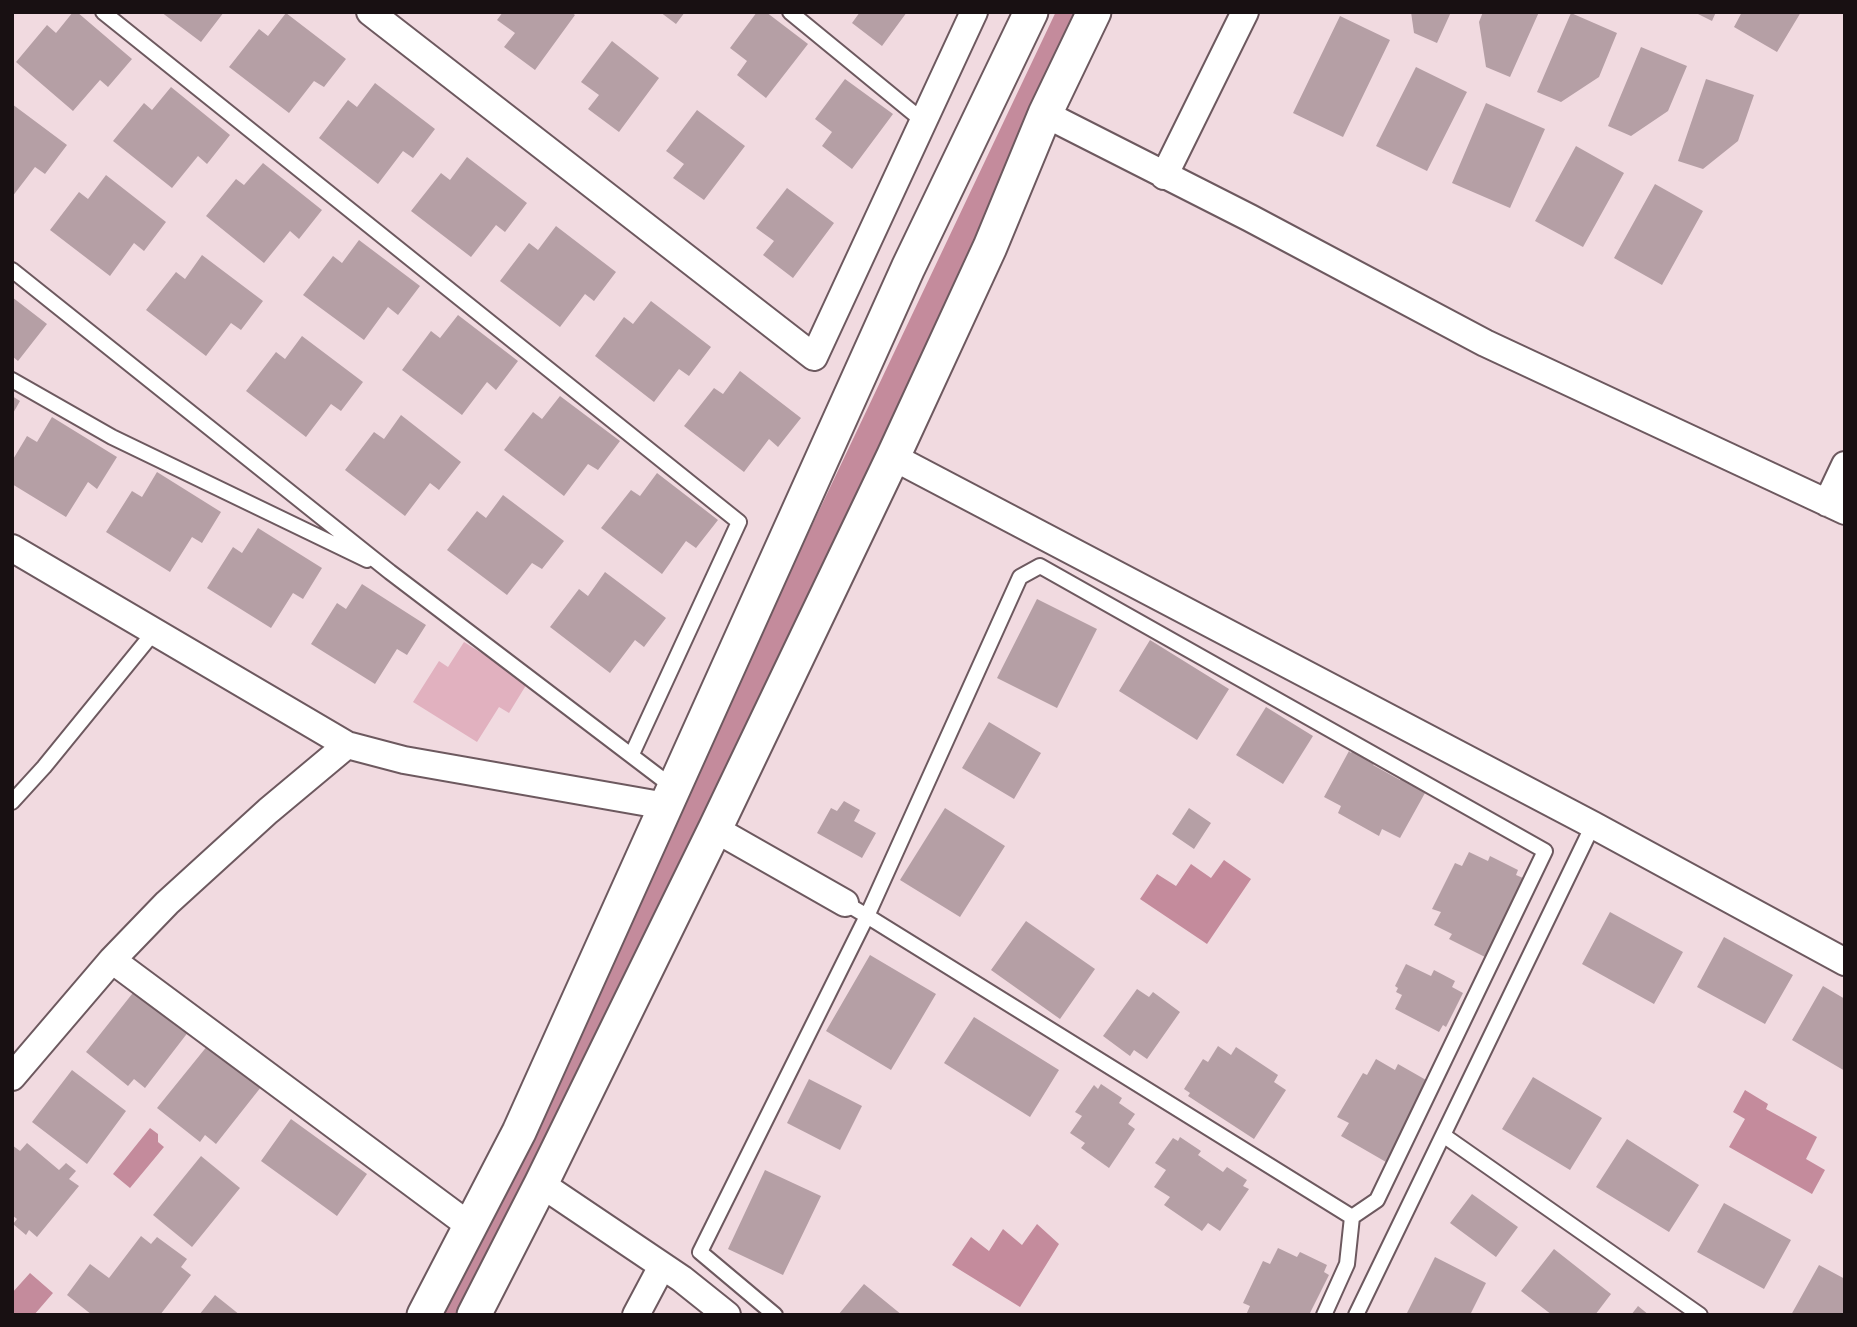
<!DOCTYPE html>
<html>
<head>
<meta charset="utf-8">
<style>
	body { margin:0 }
	#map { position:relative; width:1857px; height:1327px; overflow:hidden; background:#f1dae0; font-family:Literata,serif }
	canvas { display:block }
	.frame { position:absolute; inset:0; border:14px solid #181012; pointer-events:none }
</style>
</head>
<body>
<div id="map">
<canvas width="1857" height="1327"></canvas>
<div class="frame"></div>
</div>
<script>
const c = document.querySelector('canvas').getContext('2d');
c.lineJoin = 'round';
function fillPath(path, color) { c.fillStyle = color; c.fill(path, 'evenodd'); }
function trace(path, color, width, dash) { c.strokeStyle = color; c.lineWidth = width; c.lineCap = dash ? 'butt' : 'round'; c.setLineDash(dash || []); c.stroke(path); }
fillPath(new Path2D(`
	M464 642 528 682 509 713 499 707 477 742 413 702 439 661 448 667Z`), '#e1b1bf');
fillPath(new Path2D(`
	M1224 860 1251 879 1207 944 1140 899 1157 874 1176 886 1191 864 1211 878Z
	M1745 1090 1768 1104 1766 1109 1817 1137 1806 1159 1825 1170 1812 1194 1729 1147 1745 1119 1733 1112Z
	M150 1128 158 1134V1142L164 1147 130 1188 113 1174Z
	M1037 1224 1059 1244 1020 1307 952 1265 971 1237 989 1251 1003 1229 1022 1245Z
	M30 1273 53 1293 34 1315H12V1293Z`), '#c48b9c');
trace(new Path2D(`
	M448 1315 587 1038 1074 12`), '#c48b9c', 33);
fillPath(new Path2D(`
	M73 12H77L132 59 108 87 100 80 73 111 16 62 47 25 56 33Z
	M161 12H224L201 42Z
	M503 12H571L575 15 535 70 504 47 515 33 497 20Z
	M660 12H685L676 24Z
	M757 12H766L808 44 766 98 737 75 747 61 730 48Z
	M860 12H907L882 46 852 23Z
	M1411 12H1451L1437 43 1414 33Z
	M1483 12H1539L1510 77 1486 67 1479 22Z
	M1694 12H1716L1712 21Z
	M1742 12H1801L1777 52 1734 27Z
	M286 13 346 59 324 87 314 81 289 113 229 67 259 29 268 36Z
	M1571 13 1617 33 1599 77 1561 102 1537 92Z
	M1340 16 1390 40 1343 137 1293 113Z
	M612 41 659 78 619 132 588 109 599 95 581 82Z
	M1641 47 1687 66 1668 111 1631 136 1608 126Z
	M1416 67 1467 92 1427 171 1376 146Z
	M845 79 893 114 852 169 822 146 832 132 815 119Z
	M1706 79 1754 95 1738 141 1703 169 1678 161Z
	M375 83 435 129 413 158 403 151 378 184 319 138 348 100 357 107Z
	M171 87 230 135 207 164 198 156 172 188 113 141 144 103 152 110Z
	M1486 103 1545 129 1510 208 1452 183Z
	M12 104 67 145 45 174 35 167 12 197Z
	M697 110 745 146 704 200 673 178 684 164 666 151Z
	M1576 146 1624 173 1583 247 1535 221Z
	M467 157 527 203 505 232 496 225 471 257 411 211 441 173 450 180Z
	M263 163 322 210 299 239 290 231 264 263 206 216 236 179 244 185Z
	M106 175 166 222 144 251 134 243 110 276 50 230 79 192 88 199Z
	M1655 184 1703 211 1662 285 1614 258Z
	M787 188 834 223 793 278 763 255 774 241 756 228Z
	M556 226 616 272 594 301 585 294 560 327 500 281 529 243 538 250Z
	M359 240 420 286 398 315 388 307 364 340 303 295 333 256 342 263Z
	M202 255 263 301 241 330 231 323 206 356 146 310 176 272 185 279Z
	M12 297 47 324 18 361 12 356Z
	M651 301 711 347 689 376 679 369 654 402 595 356 624 317 633 324Z
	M458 315 518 361 496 390 487 382 462 415 402 370 431 331 440 338Z
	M302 336 363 382 341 411 331 404 306 437 246 391 276 352 285 359Z
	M740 371 801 418 778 447 769 439 744 472 684 426 714 388 723 394Z
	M12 396 20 401 12 415Z
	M560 396 620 441 598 470 588 464 564 496 504 450 533 412 542 419Z
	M401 415 461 462 439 490 430 483 405 516 345 470 374 432 384 439Z
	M52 417 117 457 97 489 88 482 66 517 12 484V461L27 436 37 442Z
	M157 472 221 512 202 543 192 537 170 572 106 532 132 491 142 497Z
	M657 473 718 520 696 548 686 541 662 574 601 528 631 490 640 496Z
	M503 495 564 541 542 569 532 563 507 595 447 550 477 511 486 518Z
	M258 528 322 568 303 599 293 593 271 628 207 588 233 547 242 553Z
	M605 572 666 618 644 647 635 640 610 673 550 627 579 589 588 596Z
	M362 584 426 625 407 655 397 649 375 684 311 644 337 603 346 609Z
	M1037 599 1097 629 1057 708 997 678Z
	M1150 640 1229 689 1197 740 1119 691Z
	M1266 707 1313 736 1283 784 1236 755Z
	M989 722 1041 753 1014 799 962 768Z
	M1355 747 1377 759 1373 765 1400 780 1403 774 1425 786 1422 791 1425 793 1400 838 1382 829 1379 836 1338 813 1341 806 1324 797 1349 751 1351 753Z
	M844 801 860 810 854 821 876 833 862 858 817 833 831 808 837 811Z
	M945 808 1005 846 960 917 900 880Z
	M1189 808 1211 823 1194 849 1172 834Z
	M1469 852 1488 861 1490 856 1518 870 1516 875 1523 878 1485 957 1449 939 1452 934 1434 925 1441 912 1432 909 1455 863 1462 866Z
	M1610 912 1683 952 1654 1004 1582 964Z
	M1026 921 1095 969 1060 1019 991 970Z
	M1724 937 1793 975 1765 1024 1697 987Z
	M870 955 936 994 891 1070 826 1031Z
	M1406 964 1431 976 1434 970 1455 981 1452 987 1463 993 1446 1027 1443 1025 1439 1032 1395 1009 1402 995 1396 992 1398 988 1395 986Z
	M1823 986 1845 999V1071L1792 1040Z
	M136 989 189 1031 145 1088 134 1079 128 1086 86 1052Z
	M1137 989 1149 997 1153 992 1180 1012 1147 1059 1134 1050 1130 1056 1103 1036Z
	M974 1017 1059 1070 1030 1117 944 1063Z
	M208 1045 261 1087 216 1144 205 1135 200 1142 157 1108Z
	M1218 1046 1231 1055 1236 1047 1278 1075 1274 1082 1286 1090 1254 1139 1188 1096 1190 1093 1184 1089 1203 1059 1208 1062Z
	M1376 1059 1395 1070 1398 1064 1426 1080 1423 1085 1428 1088 1399 1134 1405 1137 1393 1159 1389 1157 1386 1162 1341 1136 1349 1123 1337 1117 1363 1073 1367 1075Z
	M72 1070 126 1111 87 1164 32 1122Z
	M1533 1077 1602 1118 1570 1170 1502 1129Z
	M809 1079 862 1106 840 1150 787 1123Z
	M1101 1084 1122 1098 1119 1103 1135 1114 1128 1124 1135 1129 1109 1168 1081 1148 1085 1143 1070 1133 1082 1116 1075 1112 1094 1085 1098 1089Z
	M291 1119 367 1174 337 1216 261 1161Z
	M1180 1137 1201 1151 1198 1155 1223 1172 1227 1167 1247 1180 1243 1186 1249 1189 1220 1231 1208 1223 1202 1231 1164 1205 1170 1197 1154 1187 1166 1170 1155 1163 1173 1138 1178 1141Z
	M1627 1139 1699 1185 1669 1232 1596 1187Z
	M27 1143 59 1170 66 1163 76 1171 69 1179 79 1186 37 1237 29 1230 26 1235 13 1224 17 1219 12 1215V1145L20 1151Z
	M201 1156 240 1188 192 1247 153 1215Z
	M765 1170 821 1196 783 1275 728 1249Z
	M1472 1194 1518 1227 1496 1257 1450 1223Z
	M1724 1203 1791 1240 1764 1289 1697 1252Z
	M141 1236 151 1244 157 1237 187 1259 181 1267 191 1275 160 1315H92L67 1295 90 1264 109 1278Z
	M1278 1248 1297 1257 1300 1252 1327 1265 1324 1272 1329 1275 1309 1315H1246L1250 1306 1243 1303 1263 1261 1270 1264Z
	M1554 1249 1611 1294 1595 1315H1552L1521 1291Z
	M1435 1257 1486 1283 1470 1315H1406Z
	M1819 1265 1845 1279V1315H1791Z
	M864 1284 902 1315H838Z
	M215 1295 240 1315H199Z
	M1638 1306 1649 1315H1631Z`), '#b59fa5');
const service = new Path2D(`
	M103 12 739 522 632 754
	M790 12 923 121
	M12 270 390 572 674 788
	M12 380 112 437 367 560
	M12 802 44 767 154 632
	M1443 1135 1700 1315
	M775 1315 700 1252 867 916 1020 577 1040 566 1545 851 1377 1200 1352 1217 867 916 845 903
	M1324 1315 1347 1264 1352 1217
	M1356 1315 1593 825`);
const minor = new Path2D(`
	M370 12 814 357 974 12
	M1045 114 1250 218 1485 343 1845 511
	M1164 176 1245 12
	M893 457 1593 825 1845 962
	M1827 503 1845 465
	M12 548 347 745 404 760 666 806
	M715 829 845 903
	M112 960 470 1226
	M12 1077 112 960 167 903 268 811 347 745
	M541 1184 682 1279 727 1315
	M636 1315 662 1266`);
const tertiary = new Path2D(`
	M424 1315 519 1132 908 268 1031 12
	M474 1315 541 1184 715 829 893 457 990 247 1045 114 1094 12`);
trace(service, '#6d595f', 18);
trace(minor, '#6d595f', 30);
trace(tertiary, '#6d595f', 37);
trace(service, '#fff', 14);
trace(minor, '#fff', 26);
trace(tertiary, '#fff', 33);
</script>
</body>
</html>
